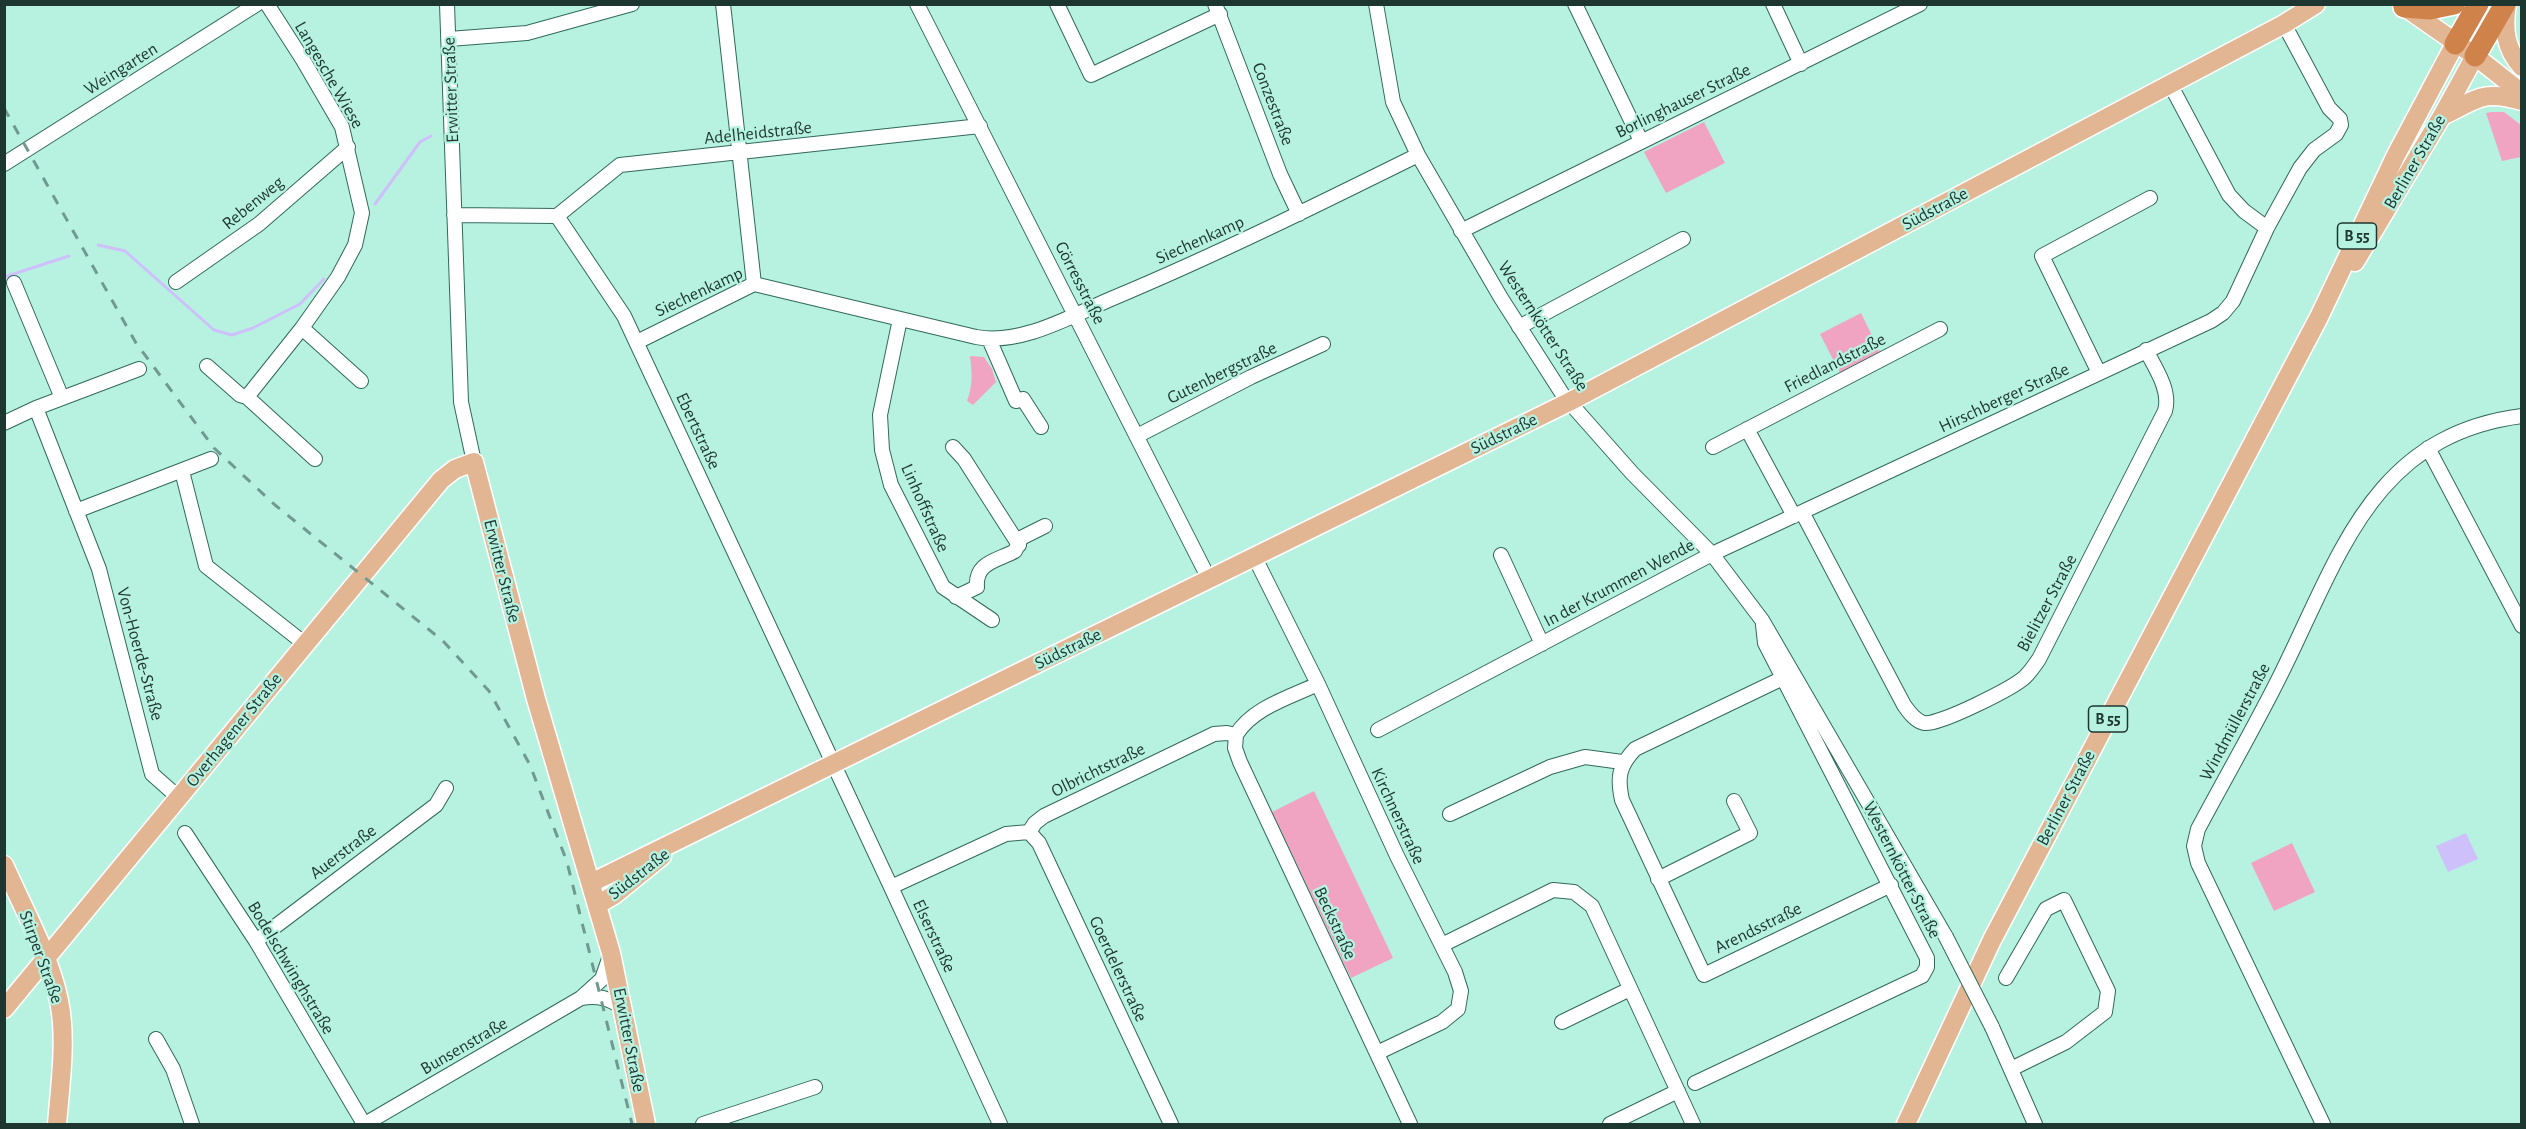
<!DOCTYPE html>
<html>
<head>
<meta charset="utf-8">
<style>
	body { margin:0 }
	#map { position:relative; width:2526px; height:1129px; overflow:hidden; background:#b7f2e1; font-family:"Alegreya Sans",sans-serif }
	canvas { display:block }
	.frame { position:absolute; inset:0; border:6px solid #1e3630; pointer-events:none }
</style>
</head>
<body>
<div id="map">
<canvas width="2526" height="1129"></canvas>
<div class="frame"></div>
</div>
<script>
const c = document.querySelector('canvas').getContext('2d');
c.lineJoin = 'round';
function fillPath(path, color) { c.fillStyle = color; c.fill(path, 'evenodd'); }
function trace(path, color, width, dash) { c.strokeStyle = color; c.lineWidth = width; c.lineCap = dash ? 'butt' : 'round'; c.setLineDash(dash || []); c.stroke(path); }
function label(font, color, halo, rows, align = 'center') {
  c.font = font + ' "Alegreya Sans",sans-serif'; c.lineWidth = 4.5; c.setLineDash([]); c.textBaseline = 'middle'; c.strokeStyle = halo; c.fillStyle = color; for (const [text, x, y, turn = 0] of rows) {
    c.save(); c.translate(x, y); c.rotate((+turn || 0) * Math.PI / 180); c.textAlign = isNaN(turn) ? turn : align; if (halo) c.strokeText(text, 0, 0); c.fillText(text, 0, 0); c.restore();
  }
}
fillPath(new Path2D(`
	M2492 112H2504L2521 125V157L2502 161 2486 113Z
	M1704 122 1725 163 1666 193 1644 152Z
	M1861 313 1880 352 1840 373 1820 334Z
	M970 356 984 357 992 369 996 382 973 405 967 401C973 385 972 373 970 356Z
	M1314 791 1393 958 1351 978 1272 812Z
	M2292 843 2315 892 2274 911 2251 863Z`), '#f1a4c1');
fillPath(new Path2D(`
	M2466 833 2478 859 2448 872 2436 846Z`), '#cec0fa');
trace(new Path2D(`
	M375 204 420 142 431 136
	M98 245 125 251 214 330 232 335 253 328 300 304 324 279
	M4 277 69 256`), '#cec0fa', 3);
const minor = new Path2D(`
	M267 4 303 60 342 127 362 213 355 245 338 277 302 328 247 397 315 459
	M447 4 461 402 474 462
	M723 4 754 284
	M917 4 1209 579
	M1057 4 1091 75 1220 14
	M1215 4 1280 174 1299 214
	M1376 4 1393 102 1418 155 1501 298 1563 395 1632 473 1712 554 1762 620 1946 937
	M1575 4 1641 141
	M1773 4 1801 64
	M449 39 527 33 632 4
	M2170 84 2229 195 2244 211 2267 228
	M4 164 257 4
	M454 215 557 216 624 316 891 887 1000 1124
	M557 216 620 165 980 126
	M1461 231 1920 4
	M176 282 259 224 348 147
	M14 283 62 398
	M900 319 880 415 882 450 891 485 943 587 992 620
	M1519 327 1683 239
	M302 328 361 381
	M989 339 1016 401 1023 399 1041 427
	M637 342 754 284 976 337C1023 346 1076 313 1118 296 1220 253 1319 204 1418 155
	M207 366 240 395 247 397
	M2099 373 2042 256 2150 198
	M36 408 139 369
	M4 423 36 408 99 569 152 774 179 798
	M1747 429 1794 516
	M1137 436 1251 377 1323 344
	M953 447 964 459 1019 545
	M1713 447 1940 329
	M2428 448 2522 626
	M182 471 206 566 305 644
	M76 511 211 459
	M1802 512 1904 705C1909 712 1915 721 1924 723 1938 726 2013 688 2025 677 2030 672 2035 665 2039 659L2165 411C2171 390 2155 368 2146 350
	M1501 555 1542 644
	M1254 556 1318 684 1397 856 1455 972 1461 991 1458 1009 1442 1022 1377 1053
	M956 597 977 587C975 562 997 561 1015 551L1021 538 1045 526
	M1783 678 1635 749C1619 766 1617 777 1622 800L1704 975 1891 885
	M1378 730 1712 554 2211 321 2223 313 2233 301 2267 228 2300 168 2314 150 2336 134 2341 125 2340 119 2329 108 2284 24
	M1236 735 1235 748 1240 762 1410 1124
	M1450 814 1550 767 1585 757 1622 762
	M1029 832 1035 823 1044 816 1214 734 1227 733 1236 735C1252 708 1290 697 1318 684
	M1029 832 1039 843 1171 1124
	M185 833 256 941 364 1124
	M1658 879 1750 833 1734 801
	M891 887 1006 834 1029 832
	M256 941 436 805 446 788
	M1442 945 1553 890 1574 892 1592 906 1693 1124
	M2006 978 2046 909 2064 900 2108 991 2105 1012 2066 1042 2011 1069
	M581 998C598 995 609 998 623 1008
	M1562 1022 1630 989
	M1992 1027 2035 1124
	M156 1039 173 1069 192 1124
	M1695 1083 1922 976 1927 967V958L1765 643 1763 625
	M365 1124 581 998 602 979 610 956
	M703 1124 815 1087
	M1610 1124 1678 1091
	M2323 1124 2198 863 2194 846 2198 829C2226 776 2256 725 2282 672 2340 555 2373 435 2522 416`);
const major = new Path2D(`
	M2507 4C2503 28 2505 49 2522 67
	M2402 5 2475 56 2522 93
	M2442 116C2477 100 2481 89 2522 101
	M2355 262 2442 116 2475 56
	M4 865C23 908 50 956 59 1001 67 1038 60 1087 57 1124
	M591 883 1569 402 2284 24 2316 4
	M597 905 614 895 662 856
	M4 1009 441 480 455 469 474 462 536 699 611 953 646 1124
	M1906 1124 1992 940 2319 317 2396 155 2455 44`);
const highway = new Path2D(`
	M2404 7 2430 9 2454 4
	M2455 44 2478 4
	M2475 56 2505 4`);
trace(minor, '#31695b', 16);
trace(major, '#fff', 21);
trace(highway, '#fff', 24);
trace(minor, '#fff', 14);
trace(major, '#e2b593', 18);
trace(highway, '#cf834b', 21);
trace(new Path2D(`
	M4 108 136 343 214 448 275 505 443 641 489 691 530 765 567 862 632 1124`), '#709a8f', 3, [10, 10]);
const minorBridge = new Path2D(`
	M1946 937 1992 1027`);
trace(minorBridge, '#31695b', 16, []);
trace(minorBridge, '#fff', 14);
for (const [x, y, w] of [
	[2357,236,39],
	[2108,719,39]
]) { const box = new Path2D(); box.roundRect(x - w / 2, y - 13, w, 26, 4.5); c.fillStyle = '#b7f2e1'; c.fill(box); trace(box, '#1e3630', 1.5); }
label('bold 16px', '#1e3630', null, [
	["B 55",2357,236],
	["B 55",2108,719]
]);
label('18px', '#1e3630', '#b7f2e1', [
	["Weingarten",121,69,-32],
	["Langesche Wiese",329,75,60],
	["Erwitter Straße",451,90,-92],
	["Borlinghauser Straße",1683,101,-26],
	["Conzestraße",1273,104,69],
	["Adelheidstraße",758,133,-6],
	["Berliner Straße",2415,162,-60],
	["Rebenweg",253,203,-39],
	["Südstraße",1935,209,-28],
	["Siechenkamp",1200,240,-24],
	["Görresstraße",1080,283,63],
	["Siechenkamp",699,292,-25],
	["Westernkötter Straße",1543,326,57],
	["Friedlandstraße",1835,363,-27],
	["Gutenbergstraße",1222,373,-26],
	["Hirschberger Straße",2004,398,-25],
	["Ebertstraße",698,431,65],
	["Südstraße",1504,434,-26],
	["Linhoffstraße",925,508,66],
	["Erwitter Straße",502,571,76],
	["In der Krummen Wende",1619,583,-28],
	["Bielitzer Straße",2047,603,-62],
	["Südstraße",1068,649,-26],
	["Von-Hoerde-Straße",140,654,75],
	["Windmüllerstraße",2235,722,-62],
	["Overhagener Straße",234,730,-51],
	["Olbrichtstraße",1098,770,-26],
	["Berliner Straße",2066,798,-62],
	["Kirchnerstraße",1398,816,65],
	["Auerstraße",343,852,-37],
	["Westernkötter Straße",1902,870,63],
	["Südstraße",639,874,-38],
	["Beckstraße",1335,923,65],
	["Arendsstraße",1758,928,-26],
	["Elserstraße",934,936,65],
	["Stirper Straße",41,957,70],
	["Bodelschwinghstraße",291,968,59],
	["Goerdelerstraße",1118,969,65],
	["Erwitter Straße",629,1040,79],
	["Bunsenstraße",464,1046,-30]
]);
</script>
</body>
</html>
